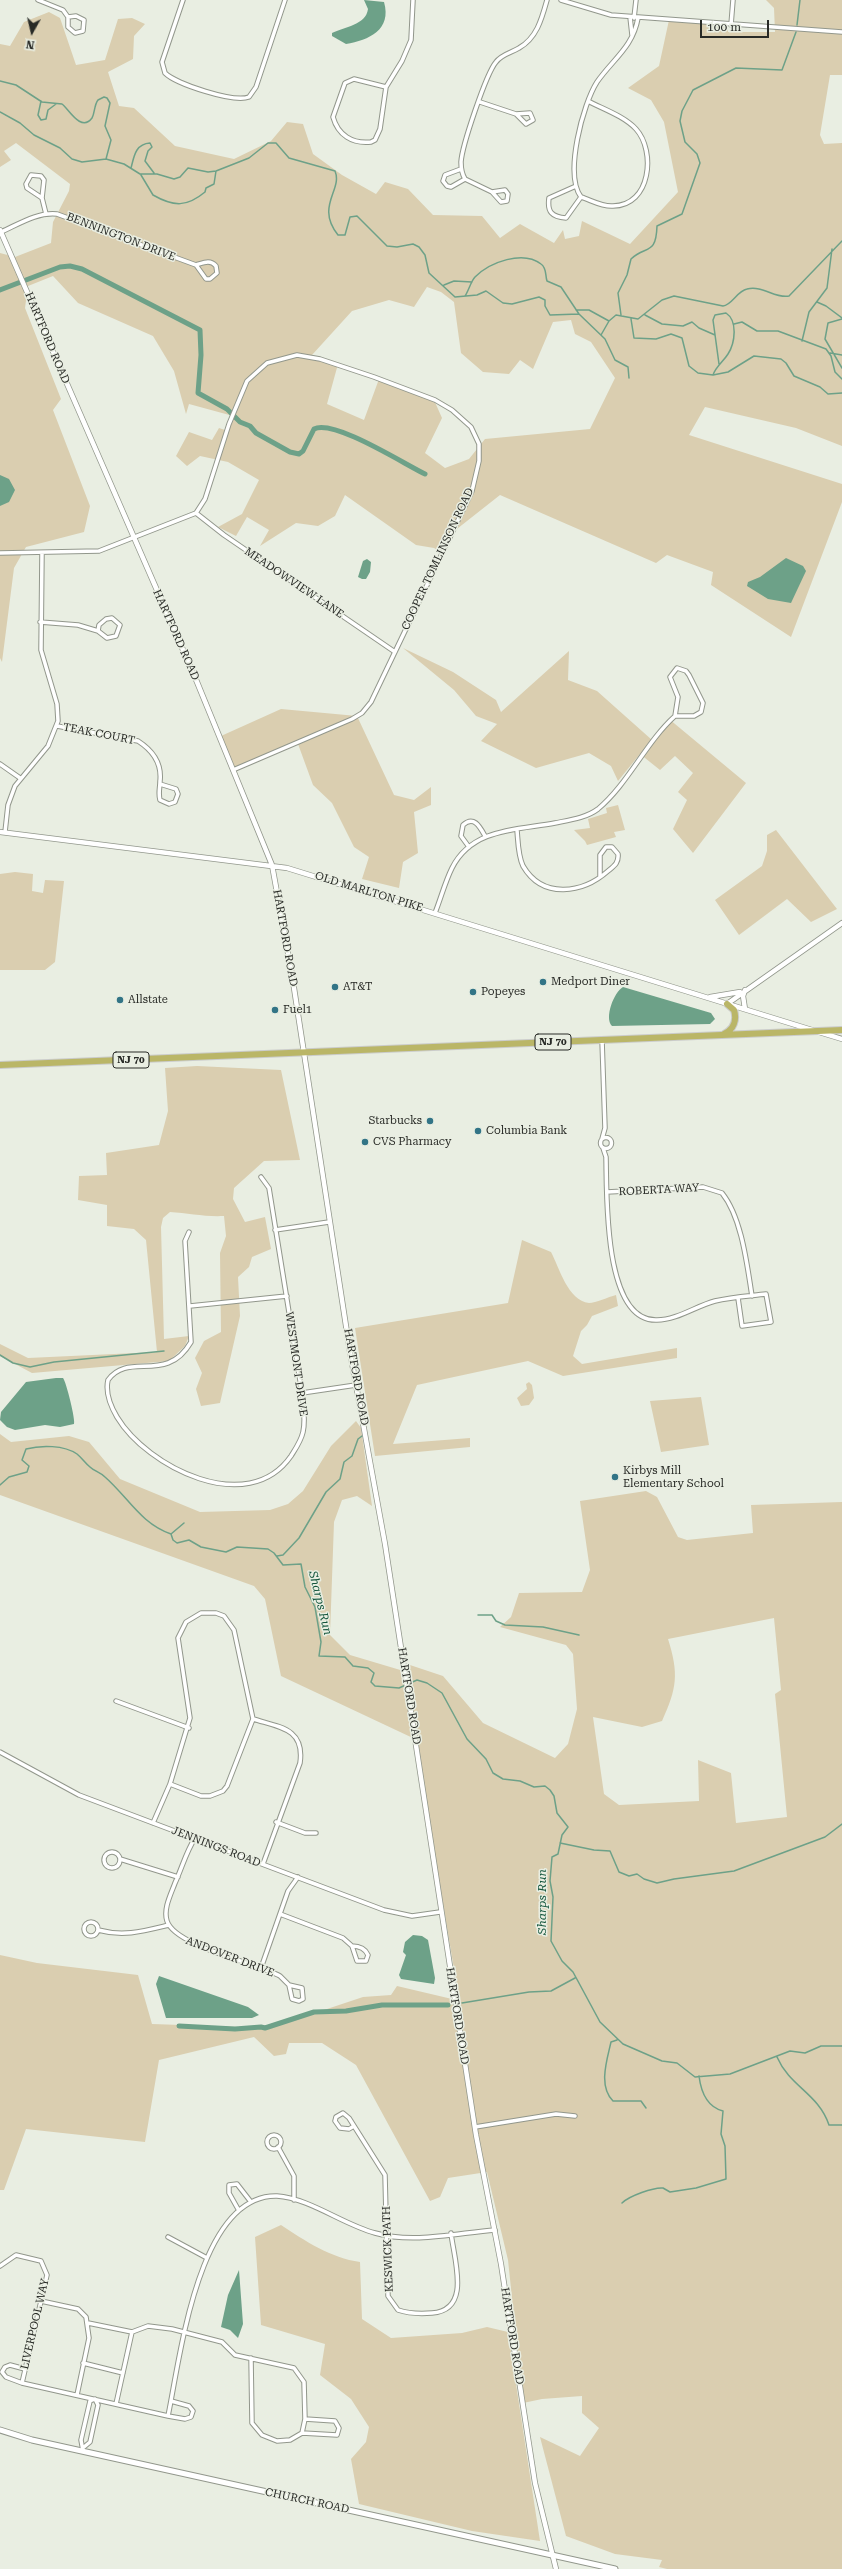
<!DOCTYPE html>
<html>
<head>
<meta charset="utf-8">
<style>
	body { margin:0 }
	#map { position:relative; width:842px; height:2569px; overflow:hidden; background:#e9eee2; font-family:"Roboto Serif",serif }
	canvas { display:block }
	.north { position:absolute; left:12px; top:12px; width:40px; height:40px; -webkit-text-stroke:3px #e9eee2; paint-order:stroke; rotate:188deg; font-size:11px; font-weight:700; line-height:16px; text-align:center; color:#282a26 }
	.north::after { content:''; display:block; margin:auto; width:14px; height:18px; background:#282a26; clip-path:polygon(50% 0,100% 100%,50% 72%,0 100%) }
	.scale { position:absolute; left:700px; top:20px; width:69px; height:18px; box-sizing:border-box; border:2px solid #282a26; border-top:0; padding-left:5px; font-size:12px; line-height:14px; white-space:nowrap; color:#282a26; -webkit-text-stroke:3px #e9eee2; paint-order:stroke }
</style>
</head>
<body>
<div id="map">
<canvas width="842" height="2569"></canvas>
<div class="north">N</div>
<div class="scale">100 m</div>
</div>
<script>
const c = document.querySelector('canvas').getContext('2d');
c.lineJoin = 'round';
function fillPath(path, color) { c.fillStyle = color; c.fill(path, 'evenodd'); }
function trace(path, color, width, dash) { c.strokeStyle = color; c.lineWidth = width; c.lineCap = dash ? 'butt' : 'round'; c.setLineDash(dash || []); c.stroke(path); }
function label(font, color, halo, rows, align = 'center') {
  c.font = font + ' "Roboto Serif",serif'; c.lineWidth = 3; c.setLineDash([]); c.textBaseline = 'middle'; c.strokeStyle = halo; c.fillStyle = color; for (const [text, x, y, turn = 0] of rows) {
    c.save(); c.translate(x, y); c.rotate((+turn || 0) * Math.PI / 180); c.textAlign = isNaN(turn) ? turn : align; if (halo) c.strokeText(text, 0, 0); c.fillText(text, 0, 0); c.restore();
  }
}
fillPath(new Path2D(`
	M766 0H842V75H830L820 135 824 144 842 143V446L796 428 705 407 689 435 842 484V502L791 637 711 585 713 572 667 555 656 563 500 495 448 536 441 552 434 548 416 545 345 495 335 516 318 526 296 523 260 546 269 530 247 517 236 536 218 527 242 514 259 480 228 462 200 456 187 466 176 456 189 432 212 440 219 428 228 431 233 416 189 404 186 414 174 371 153 336 78 303 53 276 28 286 25 308 61 399 53 410 90 506 84 532 26 547 14 568 2 662 0 658V253L15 257 51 243 53 222 69 191 70 184 16 143 4 151 11 160 0 167V44L10 46 24 22 49 12 60 18 76 65 105 60 118 19 132 18 145 24 134 36 133 59 108 72 119 106 134 108 175 146 234 159 271 141 287 122 303 124 313 154 342 175 376 194 385 182 408 189 433 215 482 216 500 238 520 224 554 243 563 230 565 239 579 236 582 221 630 244 678 192 664 122 651 100 628 88 659 66 669 20 728 25V32H775L774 8ZM427 287 441 292 454 302 461 353 483 372 509 374 520 360 533 369 553 322 571 320 575 334 591 342 615 378 590 429 485 439 469 459 445 468 425 453 442 418 434 400 379 379 364 420 327 404 338 364 312 355 352 311 389 300 414 307Z
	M403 648 453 672 496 700 501 712 569 651 568 680 597 691 652 740 669 719 746 783 693 853 673 829 687 800 678 792 693 773 675 756 660 770 640 754 618 781 611 766 589 753 536 768 481 741 497 724 476 716 454 690Z
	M281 709 357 716 394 795 414 800 431 787V805L414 812 418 853 403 862 399 888 362 879 369 857 354 847 332 803 313 785 298 744 234 768 221 736Z
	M618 805 625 830 614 832 616 837 587 845 585 841 574 830 590 828 588 819 607 813 606 808Z
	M776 830 837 909 811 922 787 899 739 935 715 900 762 866 767 851V835Z
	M15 872 33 874 32 891 43 893 45 880 64 881 55 962 45 970H0V874Z
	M197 1066 281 1070 300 1160 264 1161 234 1188 233 1199 245 1222 265 1217 271 1249 252 1257 249 1267 238 1277 240 1316 220 1403 201 1406 196 1389 202 1373 195 1358 204 1341 221 1332 220 1253 226 1236 224 1216C205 1217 188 1213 170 1212L163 1218 161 1227 164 1339 189 1336 185 1346 169 1361 32 1373 0 1356V1344L28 1358 157 1352 146 1240 134 1229 107 1226V1205L78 1200 79 1176 107 1175 106 1153 159 1145 168 1111 165 1068Z
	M522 1240 551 1252C559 1267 568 1301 589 1303 596 1303 608 1297 616 1295L618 1306 592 1316 587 1325 581 1331 573 1356 582 1364 677 1348V1358L563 1376 528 1361 417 1385 393 1444 470 1438V1447L375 1456 355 1328 508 1303Z
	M529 1382 532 1385 534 1398 529 1405 521 1406 517 1398 527 1389 526 1384Z
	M701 1397 709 1445 661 1452 650 1401Z
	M356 1421 361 1428 372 1506 357 1496 342 1500 334 1522 330 1635 350 1655 407 1672V1664L443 1676 483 1723 555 1758 568 1744 577 1709 573 1654 566 1645 500 1627 511 1617 519 1593 582 1592 590 1570 580 1501 646 1491 657 1497 678 1537 687 1540 753 1533 751 1505 842 1502V2569H667L659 2567 662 2560 615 2554 566 2536 540 2437 580 2456 599 2428 582 2413V2396L542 2399 523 2403 508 2260 487 2172 448 2178 440 2197 430 2201 356 2065 322 2043H289L286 2054 274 2056 254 2037 159 2060 145 2142 26 2129 4 2190H0V1955L37 1963 138 1975 152 2024 270 2028 363 1997 391 1995 397 1986 452 1999 459 1998 415 1739 281 1676 265 1599 254 1586 0 1495V1434L11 1442 69 1436 89 1442 120 1479 200 1512 270 1510 288 1504 303 1491 331 1446ZM774 1618 781 1690 775 1694 787 1817 736 1823 731 1773 698 1760 699 1801 619 1805 604 1794 593 1717 642 1727 662 1721C677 1688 679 1674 668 1639Z
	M281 2225C305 2241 331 2258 360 2262L362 2319 391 2338 462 2333 487 2327 508 2332 540 2541 472 2531 359 2504 351 2459 366 2442 369 2427 351 2399 320 2375 325 2344 261 2325 255 2237Z`), '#daceb0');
fillPath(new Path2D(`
	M364 0 384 2C392 30 369 40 346 44L332 36V33C344 27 366 25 368 9Z
	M0 475 9 479 15 490 9 502 0 506Z
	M786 558 803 566 806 571 791 603 768 599 747 586 748 582 760 577Z
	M367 559 371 562 370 572 366 579H362L358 577 363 561Z
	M623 987 711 1013 715 1019 710 1024 612 1026C604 1018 614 992 623 987Z
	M56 1378H63C66 1381 76 1421 74 1424L60 1427 45 1425 15 1430 7 1427 0 1420 1 1412 26 1382Z
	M413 1935 422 1936 428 1940 435 1978 434 1984 401 1979 399 1975 406 1955 403 1952 405 1942Z
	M159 1976 248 2007 259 2015 252 2018H166L156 1984Z
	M239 2270 243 2324 238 2338 230 2330 221 2327 228 2295Z`), '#6da188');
trace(new Path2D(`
	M797 25 800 0
	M0 81 16 85 42 102 62 104C68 108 81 133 92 118 95 113 94 105 98 100L104 97 107 98 110 103 105 126 111 140 106 159
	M41 101 38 115 41 120 46 119 48 110 56 104
	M0 112 20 123 34 135 60 148 72 159 82 162 106 159 124 164 140 174H157L174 179 180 177 188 168 208 172 216 171 249 158 268 143H276L289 158 335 171C343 190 315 206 338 235H345L350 217 357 216 387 246 397 247 413 244 419 247 425 255 429 273 455 297 477 295 486 291 503 303 512 304 539 297 545 300V306L550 315 579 314
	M131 168C134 157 135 144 150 143L152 147 148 151 145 161 154 173
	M141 175 153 195C174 207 187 207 205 192L206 188 214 184 216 171
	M444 285 454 281 472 282
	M465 296C469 290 471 281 475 277 490 262 523 250 541 264 547 268 545 275 547 281L561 287 579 314 605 339 615 360 628 367 629 378
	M817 302 826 306 842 318
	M576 310H589L609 321
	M621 315 618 293 627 275 631 259C646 245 656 256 657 226L682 214 700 163 697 154 685 142 680 121 682 111 693 90 736 68 782 70 796 32
	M645 315 662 324 683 326 692 322 699 328 715 335
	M631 319 634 338 656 339 671 334 682 338 689 366 698 373 713 375 728 372 754 356 781 359 786 363 794 376 820 387 828 394 842 393
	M842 319 828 323 825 339 842 368
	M734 324 742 322 757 331H778L826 349 831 356 835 372 842 379
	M601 335 609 321 616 315 638 319 662 300 674 296 723 306C732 305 737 291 747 289 763 285 775 299 789 296L842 241
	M802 341 809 312 827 288 832 249
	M830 353 842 355
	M713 375C716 366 723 362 728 354 735 343 738 321 726 313L715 315 713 320 719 364
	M0 1355 13 1363 30 1367 54 1362 164 1351
	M0 1485 9 1477 27 1472 29 1466 22 1460 26 1449C41 1445 64 1445 77 1454 82 1458 85 1463 90 1467 94 1471 100 1472 105 1477 128 1497 141 1524 171 1534
	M171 1534 173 1540 177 1543 189 1540 201 1547 226 1552 237 1547 268 1549 274 1553 283 1565 301 1564 305 1587 315 1607 321 1642 319 1656 345 1657 353 1666 368 1668 374 1673 371 1682 375 1686 399 1688 417 1680 427 1683 442 1693 467 1739 486 1759 493 1773 503 1779 520 1781 534 1787 545 1786 550 1790 554 1796 557 1813 568 1827 562 1835 558 1854 552 1857 550 1881 553 1897 551 1941 562 1961 573 1972 600 2022 623 2044 662 2061 677 2063 695 2077 730 2074 790 2051 805 2053 821 2046H842
	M171 1534 184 1523
	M277 1556 283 1555 299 1538 326 1492 340 1479 344 1462 352 1456 358 1439 362 1436
	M478 1615H492L496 1621 505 1625 543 1627 579 1635
	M560 1843 594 1850 610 1851 619 1872 629 1876 637 1874 644 1879 657 1883 674 1879 734 1871 825 1837 842 1824
	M462 2003 529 1992 551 1991 575 1978
	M617 2040 611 2042C607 2060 598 2086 613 2101H641L646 2108
	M777 2057C790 2087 818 2093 829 2125H842
	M622 2203C629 2196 654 2187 663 2188L670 2192 696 2188 726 2179 725 2146 721 2134 723 2111C707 2107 701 2092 699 2076`), '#6da188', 1.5);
trace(new Path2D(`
	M0 290 60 267 70 266 82 269 200 330 201 355 198 393 227 409 240 422 250 426 256 433 290 452 299 454 303 451 314 429C334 419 404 464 425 474
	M179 2026 235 2029 261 2027 265 2028 314 2012 346 2011 382 2005H448`), '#6da188', 5);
const minor = new Path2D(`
	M38 0 63 10 68 17V27L75 33 83 31 84 20 76 16 68 17
	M183 0 162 62 165 73C176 84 234 103 249 97L256 87 285 0
	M561 0 611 15 842 32
	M630 17 632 35
	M634 18 636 0
	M731 25 733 0
	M386 87 354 79 345 83 333 117C338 135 352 144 371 142L375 140 380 129 386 87 402 61 411 40 413 0
	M588 101C603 109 624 116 636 129 656 151 651 206 613 206 602 207 591 200 581 197 564 174 583 104 597 82 613 59 633 47 638 18
	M480 102 516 114 526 124 533 120 530 113 516 114
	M461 169 445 175 443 181 447 186 451 187 465 179
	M576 186 549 198C547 212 552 217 566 218L581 197
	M492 192 505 190 508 194 507 201 501 202 492 192 465 179C462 174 461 168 461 162 462 146 486 74 496 62 502 54 511 53 519 48 537 38 542 18 547 0
	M42 198 27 188 26 184 31 175 41 176 44 180 42 198 46 214
	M1 232C19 224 37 212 57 214L196 265C203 263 210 259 216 266L217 273 210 279H206L196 265
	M196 513 224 535 395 652
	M0 553 99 551 196 513 205 499 229 424 247 381 267 363 297 355 320 359 374 377 435 400 452 410 471 427 479 444V461L472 491 371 702 362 713 352 719 233 770
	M40 622 78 625 98 631 107 638 116 636 120 625 112 618 106 619 99 625 98 631
	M57 726 138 741C152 750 162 763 160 781 160 788 158 793 160 800L169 804 175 802 178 794 176 789 160 784
	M0 764 20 778
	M517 830C518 841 518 856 523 866 543 900 583 893 608 871 614 866 619 863 618 854L612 847H606L600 855V877
	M5 832 8 805 15 786 48 746 58 721 57 704 41 650 42 553
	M469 847 461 836 463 825C474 815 480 827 485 836
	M435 913C441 898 445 882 452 868 472 828 517 830 555 823 570 820 586 818 598 809 628 784 646 742 675 716H694L701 712 703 703 689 675 686 671 677 668 670 677 678 697 675 716
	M600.5 1143a5.5 5.5 0 1 1 11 0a5.5 5.5 0 1 1-11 0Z
	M602 1139 605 1128 602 1040
	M603 1148 606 1157C607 1194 603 1322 657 1320 677 1320 696 1306 715 1301 731 1297 749 1296 766 1294L771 1322 742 1326 738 1298
	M607 1192 703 1187 722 1193C742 1218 747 1265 752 1296
	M275 1230 329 1222
	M189 1232 185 1241 191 1342C166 1385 129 1351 108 1380 105 1393 110 1405 117 1417 147 1467 248 1518 291 1456 296 1448 301 1441 303 1432 306 1419 303 1405 302 1393L269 1188 261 1177
	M190 1306 287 1296
	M302 1393 356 1385
	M201 1613H216L224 1616 234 1630 253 1719 227 1786 223 1791 210 1796H201L170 1784 190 1718 178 1638 186 1622Z
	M116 1701 189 1728
	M253 1719C279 1727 305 1728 300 1763L263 1864
	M0 1752 79 1795 384 1910 412 1916 440 1912
	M276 1822 305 1833H316
	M153 1823 170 1784
	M195 1838C186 1852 182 1868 175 1883 171 1894 163 1909 167 1921 175 1946 256 1963 280 1976L289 1985 292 1999 299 2001 303 1999 302 1988 289 1985
	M104 1860a8 8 0 1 1 16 0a8 8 0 1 1-16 0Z
	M120 1859 178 1877
	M280 1914 343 1938 352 1946 357 1961H366L368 1955C365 1948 359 1946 352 1946
	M84 1929a7 7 0 1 1 14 0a7 7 0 1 1-14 0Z
	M98 1930C124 1937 144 1931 169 1925
	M261 1968 288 1891 298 1877
	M354 2126 349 2129 340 2128 335 2121 336 2117 343 2113 349 2118 385 2175 388 2296 398 2310C410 2314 420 2314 432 2313 472 2310 454 2260 451 2233
	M475 2127 556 2114 575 2116
	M267 2142a7 7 0 1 1 14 0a7 7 0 1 1-14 0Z
	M278 2147 294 2176V2200
	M238 2209 229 2193V2185L237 2184 251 2202
	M168 2237 207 2258
	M0 2266 16 2255 41 2261 47 2275 22 2383 168 2416C180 2359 198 2194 277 2196 309 2198 344 2225 375 2233 413 2244 457 2233 495 2230
	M41 2301 78 2309 86 2317 89 2338 77 2395
	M88 2323 132 2332
	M83 2363 123 2373
	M22 2383 6 2377 2 2372 5 2367 10 2365 25 2369
	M116 2404 132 2332 148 2326 172 2329 222 2342 235 2355 294 2368 304 2382 305 2419 302 2433 290 2440 277 2441 262 2435 252 2423 251 2358
	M168 2416 185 2419 191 2417 193 2411 189 2406 171 2401
	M302 2433 337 2435 339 2428 335 2421 305 2419
	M83 2451 81 2440 90 2401 95 2399 98 2405 90 2442 84 2447`);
const tertiary = new Path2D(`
	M0 230 197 682 272 865 292 975 350 1352 385 1544 476 2135 501 2264 535 2483 556 2569
	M0 832 287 868 812 1030
	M710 997 740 992
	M727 1004 842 923
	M745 1009 743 996 745 990
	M819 1032 842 1039`);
const secondary = new Path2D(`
	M0 2430 32 2440 615 2569`);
const trunk = new Path2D(`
	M724 1034C734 1029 737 1020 734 1010L727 1004
	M0 1065 842 1030`);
trace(minor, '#92978c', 5.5);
trace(tertiary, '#92978c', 6);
trace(secondary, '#92978c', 7);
trace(trunk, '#cbcccb', 8);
trace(minor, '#fff', 3.5);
trace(tertiary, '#fff', 4.5);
trace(secondary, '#fff', 5);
trace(trunk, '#bab667', 6);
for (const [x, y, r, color] of [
	[543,982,4,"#327486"],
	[335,987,4,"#327486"],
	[473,992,4,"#327486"],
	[120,1000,4,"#327486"],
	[275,1010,4,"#327486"],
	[430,1121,4,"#327486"],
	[478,1131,4,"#327486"],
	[365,1142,4,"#327486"],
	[615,1477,4,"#327486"]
]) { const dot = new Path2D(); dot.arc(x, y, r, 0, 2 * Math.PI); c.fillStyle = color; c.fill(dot); trace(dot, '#e9eee2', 1.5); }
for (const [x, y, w] of [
	[553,1042,36],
	[131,1060,36]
]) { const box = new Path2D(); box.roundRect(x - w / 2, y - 8, w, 16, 3); c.fillStyle = '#e9eee2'; c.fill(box); trace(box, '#282a26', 1); }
label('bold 10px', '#282a26', null, [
	["NJ 70",553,1042],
	["NJ 70",131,1060]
]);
label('11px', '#282a26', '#e9eee2', [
	["BENNINGTON DRIVE",121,237,21],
	["HARTFORD ROAD",47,338,67],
	["COOPER TOMLINSON ROAD",438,559,-65],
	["MEADOWVIEW LANE",294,583,34],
	["HARTFORD ROAD",176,635,66],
	["TEAK COURT",99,734,11],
	["OLD MARLTON PIKE",369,892,17],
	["HARTFORD ROAD",285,938,80],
	["ROBERTA WAY",659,1190,-3],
	["WESTMONT DRIVE",296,1364,82],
	["HARTFORD ROAD",356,1377,80],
	["HARTFORD ROAD",409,1696,81],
	["JENNINGS ROAD",216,1847,21],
	["ANDOVER DRIVE",230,1957,21],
	["HARTFORD ROAD",457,2016,81],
	["KESWICK PATH",388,2249,-92],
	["LIVERPOOL WAY",35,2324,-77],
	["HARTFORD ROAD",512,2336,81],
	["CHURCH ROAD",307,2501,12]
]);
label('11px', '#282a26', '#e9eee2', [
	["Medport Diner",551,982],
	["AT&T",343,987],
	["Popeyes",481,992],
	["Allstate",128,1000],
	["Fuel1",283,1010],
	["Starbucks",422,1121,"right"],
	["Columbia Bank",486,1131],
	["CVS Pharmacy",373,1142],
	["Kirbys Mill",623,1471],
	["Elementary School",623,1484]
], 'left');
label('italic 12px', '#13553c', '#e9eee2', [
	["Sharps Run",320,1603,76],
	["Sharps Run",542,1902,-90]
]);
</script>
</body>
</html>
